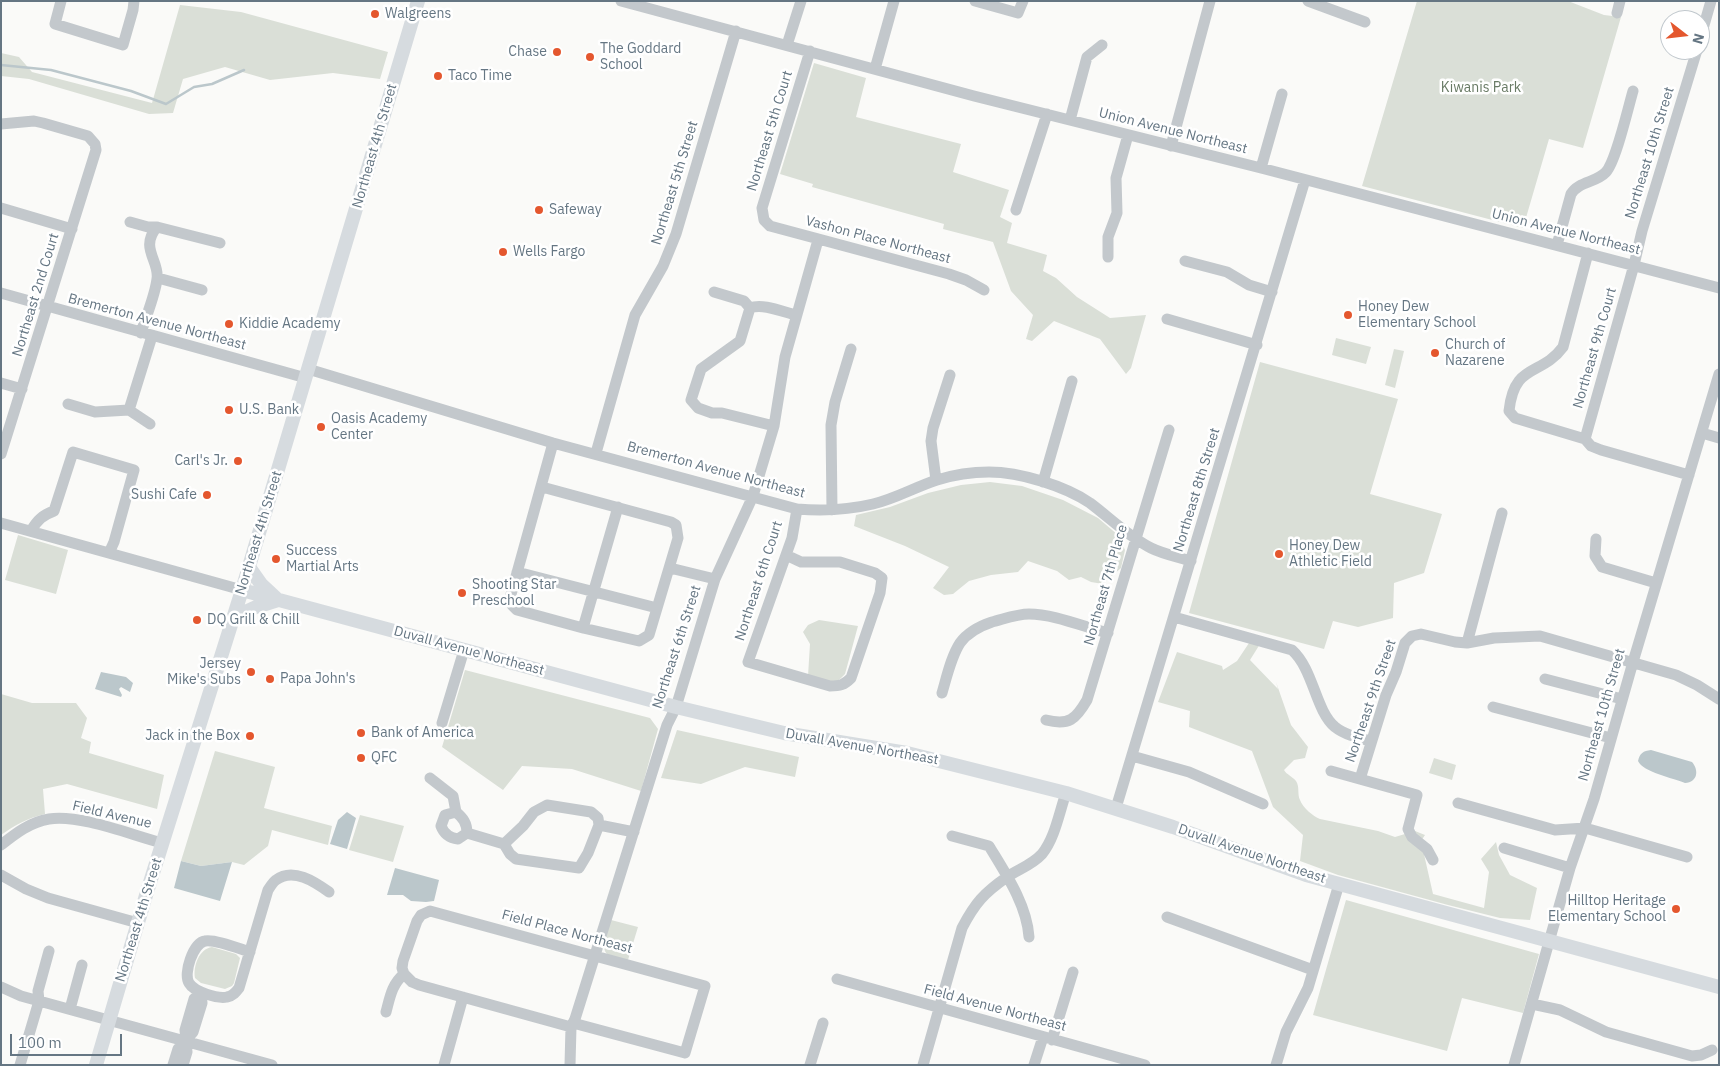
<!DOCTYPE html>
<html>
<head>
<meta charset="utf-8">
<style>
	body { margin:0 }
	#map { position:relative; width:1720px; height:1066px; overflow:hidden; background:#fafaf8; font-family:"IBM Plex Sans",sans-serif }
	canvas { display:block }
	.frame { position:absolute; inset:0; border:2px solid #657683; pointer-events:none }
	.north { position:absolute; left:1660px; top:10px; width:50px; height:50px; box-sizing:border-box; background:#fff; border:1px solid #c1c8cd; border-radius:50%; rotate:106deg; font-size:14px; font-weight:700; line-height:20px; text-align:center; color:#657683 }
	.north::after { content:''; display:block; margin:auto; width:18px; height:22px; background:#e4572e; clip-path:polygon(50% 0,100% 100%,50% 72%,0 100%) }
	.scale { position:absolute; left:10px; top:1034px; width:112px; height:22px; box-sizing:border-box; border:2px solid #657683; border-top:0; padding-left:6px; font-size:15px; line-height:18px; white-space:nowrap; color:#657683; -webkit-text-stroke:4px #fff; paint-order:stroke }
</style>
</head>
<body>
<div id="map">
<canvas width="1720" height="1066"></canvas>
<div class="frame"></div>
<div class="north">N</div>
<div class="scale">100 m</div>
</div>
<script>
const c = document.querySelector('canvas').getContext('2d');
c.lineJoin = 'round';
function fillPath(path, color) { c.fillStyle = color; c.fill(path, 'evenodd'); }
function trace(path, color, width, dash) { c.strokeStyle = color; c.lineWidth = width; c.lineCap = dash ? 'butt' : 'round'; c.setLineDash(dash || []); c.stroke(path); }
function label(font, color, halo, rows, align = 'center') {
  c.font = font + ' "IBM Plex Sans",sans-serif'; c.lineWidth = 5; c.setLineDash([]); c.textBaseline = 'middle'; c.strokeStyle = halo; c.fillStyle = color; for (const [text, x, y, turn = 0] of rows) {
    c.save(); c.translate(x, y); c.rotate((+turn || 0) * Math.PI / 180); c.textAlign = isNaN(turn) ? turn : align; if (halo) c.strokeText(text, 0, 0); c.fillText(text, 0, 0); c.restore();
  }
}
fillPath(new Path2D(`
	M1417 1H1568L1604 15 1621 17 1583 148 1549 139 1523 228 1362 186Z
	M180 5 241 12 388 52 380 79 333 73 270 80 225 67 183 79 173 113 149 114 29 79 1 76V53L19 57 32 72 152 103Z
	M814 63 866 78 856 117 961 144 953 172 1009 190 1000 217 1012 223 1007 243 1047 255 1043 271 1056 278 1077 297 1110 318 1146 315 1131 368 1126 374 1100 339 1054 321 1032 341 1026 339 1033 315 1011 291 993 242 943 229 944 224 812 187 813 184 780 174Z
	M1336 338 1371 347 1366 364 1332 355Z
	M1394 349 1404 351 1395 388 1385 385Z
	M1260 362 1398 399 1370 494 1442 514 1424 573 1394 583 1393 618 1358 627 1333 621 1324 649 1189 613Z
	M990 482 1022 486 1063 500 1098 518 1118 535 1125 550 1121 568 1103 584 1091 582 1081 577 1069 580 1057 571 1028 561 1018 572 991 575 969 581 953 594 944 595 933 588 949 567 905 546 854 526 856 515 890 507 928 493 961 485Z
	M18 535 68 550 56 594 5 580Z
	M819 620 858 626 845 674 836 683 808 676 810 644 803 632 808 625Z
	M1249 643 1260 644 1250 660 1278 689 1276 682 1291 725 1308 747 1305 758 1294 760 1284 770C1287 775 1292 776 1296 781 1300 787 1297 794 1300 800 1303 808 1313 816 1320 819L1378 831 1395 837 1415 831 1425 835 1421 841 1433 894 1484 908 1489 872 1481 859 1496 842 1499 855 1510 875 1537 888 1530 920 1500 918 1448 905 1338 875 1300 861 1303 835 1273 807 1252 751 1189 727 1190 711 1158 702 1177 652 1222 666 1223 670 1237 661Z
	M465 670 650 718 658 729 641 791 572 769 522 766 503 790 442 747Z
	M1 694 32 703H76L87 718 81 738 91 742 89 753 164 775 157 809 67 784 43 789 45 814C28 818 15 825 1 835Z
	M677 730 799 757 795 777 745 767 701 784 661 778Z
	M215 751 275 767 264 808 332 826 328 845 272 830 268 846 244 865 232 862 201 866 181 861Z
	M1434 758 1456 765 1452 780 1429 773Z
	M360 815 404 826 393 862 349 850Z
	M1346 900 1539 954 1523 1013 1462 998 1447 1051 1313 1015Z
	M611 920 638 927 628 960C622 958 613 958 608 955 599 948 609 929 611 920Z
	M212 947 236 954 240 958 234 983 232 986 225 989 201 983 195 978C193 966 199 949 212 947Z`), '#dadfd7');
fillPath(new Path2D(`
	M101 672 126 677 133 683 130 692 121 687 119 689 122 695 121 697 95 689Z
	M1651 750 1692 762C1699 770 1698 782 1685 783 1673 778 1643 772 1638 761 1640 753 1643 751 1651 750Z
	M347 812 356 818 347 849 330 844 338 820Z
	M181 861 201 866 232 862 220 901 174 888Z
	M395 868 439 880 434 901 426 902 411 901 403 895H387Z`), '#bbc7cb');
trace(new Path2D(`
	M1 65 51 70 131 91 166 104 194 87 212 84 244 70`), '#bbc7cb', 2.5);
trace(new Path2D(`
	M61 1 55 24 123 45 133 10 134 1
	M621 1 974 96 1261 168 1719 288
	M975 1 1018 13 1023 1
	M1308 1 1365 22
	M1617 13 1620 1
	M1700 39 1711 1
	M787 45 801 1
	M810 51 762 208 764 220 770 226 949 274 966 280 984 290
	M875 69 894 1
	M1070 120 1087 57 1102 45
	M1 124 34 121 43 123 88 136 95 144 96 150 1 454
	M1171 146 1210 1
	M1261 168 1282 94
	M1 208 72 229
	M1016 210 1047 114
	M130 222 148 227H157L220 243
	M1557 245 1571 194C1579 181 1596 183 1606 172 1616 161 1628 108 1633 91
	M1108 257V237L1117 213 1116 178 1128 135
	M1185 261 1227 272 1249 285 1272 292
	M158 278 202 290
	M714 292 744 301 750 308C763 303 783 312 796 315
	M1 293 306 378
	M750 308 740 341 701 369 691 400 698 408 712 413H722L774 426
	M1167 319 1257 345
	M141 333C146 316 155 296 157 279 160 261 139 248 157 227
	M308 369 553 443 797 509C822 511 848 510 873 504 895 499 915 487 937 480 953 475 972 472 989 472 1020 472 1065 486 1090 503 1110 518 1129 537 1151 548 1163 554 1178 557 1191 561
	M1 383 22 389
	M68 404 95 412 129 410 150 424
	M129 410 152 336
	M1702 433 1719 438
	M1585 439 1634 265 1642 231 1697 50
	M1585 439 1515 418 1509 411C1514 362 1541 377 1563 347L1588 253
	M1585 439 1591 446 1601 450 1689 475
	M596 453 635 315 663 266 676 234 736 31
	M936 480 931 441 933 428 950 375
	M1043 482 1072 381
	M542 487 671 522 676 525 678 538 649 635 639 641 583 628 517 610 512 605 510 598 553 443
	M832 510 831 425 835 402 851 349
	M1 523 242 590
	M31 531C37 520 43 515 54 511L73 452 134 470 114 542 109 553
	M1596 539 1595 556 1602 567 1656 583
	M786 555 801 562H840L875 573 882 578 880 593 851 678C844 685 840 686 830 686L748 662 792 538 797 509
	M670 568 715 579
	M517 572 657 608
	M1174 617 1292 650C1314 670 1315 710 1335 727 1345 735 1359 738 1371 741
	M583 628 618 507
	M1467 643 1502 513
	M1545 679 1622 699
	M942 693C947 676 951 657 960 643 968 632 980 626 992 622 1004 619 1017 614 1029 614 1054 614 1084 627 1108 633
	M1493 707 1611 738
	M1046 720C1069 726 1076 719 1087 700L1169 430
	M442 723 464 650
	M1132 756 1189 772 1263 804
	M1331 771 1417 795 1408 829 1412 837 1427 849 1433 860
	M430 778 453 796 456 812 445 815 441 826C444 834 450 838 458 839L467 833
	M1360 779 1386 695 1396 672 1405 643 1412 636 1421 634 1455 642 1467 643 1494 638 1540 636 1676 675 1697 685 1719 699
	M1458 803 1555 830 1585 828 1687 857
	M1116 808 1305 180
	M456 812C463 818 467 823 467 833L504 844 510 854 516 859 579 868 588 853 599 825
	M599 825 634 832
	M952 836 989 846C1006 874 1027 905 1029 937
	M504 844 523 826 534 812 547 805 591 812 598 818 599 825
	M1 845C15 834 30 822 49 819 80 814 131 835 162 843
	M1504 848 1570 868
	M1 875 26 889 48 898 138 923
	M1167 917 1313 970
	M250 952C240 949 215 939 205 941 193 943 183 974 189 983 194 992 218 999 227 997 233 996 236 992 239 988L268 890C270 887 273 882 276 880 293 867 315 882 329 892
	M404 974 412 982 419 985 571 1027
	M837 979 1145 1065
	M1 987 21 996 272 1065
	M1532 1004 1560 1010 1606 1032 1692 1056 1701 1055 1712 1050
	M70 1009 82 965
	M386 1012C390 997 392 984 404 974L402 968 403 961 417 921 421 915 430 911 705 986 685 1053 573 1023
	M1052 1040 1073 972
	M20 1065 39 1001 38 991 49 951
	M173 1065 178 1049 193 1032 202 1003 201 992
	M183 1065 187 1052 185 1030 194 999 201 992
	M444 1065 463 997
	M570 1065 571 1027 575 1019 667 725 676 707 715 579 753 496 774 426 785 357 818 240
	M810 1065 823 1023
	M923 1065 962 928C975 903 984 893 1007 877 1019 869 1032 865 1042 854 1055 838 1059 813 1066 793
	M1034 1065 1043 1037
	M1276 1065 1286 1032 1308 988 1339 884
	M1514 1065 1570 868 1594 799 1633 662 1719 374`), '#c3c8cc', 11);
trace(new Path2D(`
	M249 567 261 584 276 598
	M242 590 676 707 784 733 907 753 1066 793 1173 827 1306 875 1719 987
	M234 617 256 607 278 600
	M96 1065 147 892 242 590 418 1`), '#d6dbdf', 14);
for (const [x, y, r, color] of [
	[375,14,5,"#e4572e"],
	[557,52,5,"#e4572e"],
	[590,57,5,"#e4572e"],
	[438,76,5,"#e4572e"],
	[539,210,5,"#e4572e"],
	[503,252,5,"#e4572e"],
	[1348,315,5,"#e4572e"],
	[229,324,5,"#e4572e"],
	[1435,353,5,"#e4572e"],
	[229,410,5,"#e4572e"],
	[321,427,5,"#e4572e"],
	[238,461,5,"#e4572e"],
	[207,495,5,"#e4572e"],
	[1279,554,5,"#e4572e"],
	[276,559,5,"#e4572e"],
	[462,593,5,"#e4572e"],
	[197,620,5,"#e4572e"],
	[251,672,5,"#e4572e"],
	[270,679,5,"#e4572e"],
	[361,733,5,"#e4572e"],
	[250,736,5,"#e4572e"],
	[361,758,5,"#e4572e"],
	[1676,909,5,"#e4572e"]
]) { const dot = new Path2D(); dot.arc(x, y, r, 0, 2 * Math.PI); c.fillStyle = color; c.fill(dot); trace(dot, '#fff', 2); }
label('14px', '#657683', '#fff', [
	["Walgreens",385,14],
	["The Goddard",600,49],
	["School",600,65],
	["Chase",547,52,"right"],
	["Taco Time",448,76],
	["Safeway",549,210],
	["Wells Fargo",513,252],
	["Honey Dew",1358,307],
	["Elementary School",1358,323],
	["Kiddie Academy",239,324],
	["Church of",1445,345],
	["Nazarene",1445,361],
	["U.S. Bank",239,410],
	["Oasis Academy",331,419],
	["Center",331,435],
	["Carl's Jr.",228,461,"right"],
	["Sushi Cafe",197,495,"right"],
	["Honey Dew",1289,546],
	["Athletic Field",1289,562],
	["Success",286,551],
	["Martial Arts",286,567],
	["Shooting Star",472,585],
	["Preschool",472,601],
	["DQ Grill & Chill",207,620],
	["Jersey",241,664,"right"],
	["Mike's Subs",241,680,"right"],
	["Papa John's",280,679],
	["Bank of America",371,733],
	["Jack in the Box",240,736,"right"],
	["QFC",371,758],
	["Hilltop Heritage",1666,901,"right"],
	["Elementary School",1666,917,"right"]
], 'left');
label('14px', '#687a64', '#fff', [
	["Kiwanis Park",1481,88]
]);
label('14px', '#657683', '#fff', [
	["Northeast 5th Court",770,131,-73],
	["Union Avenue Northeast",1173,131,14],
	["Northeast 4th Street",375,146,-74],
	["Northeast 10th Street",1650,153,-73],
	["Northeast 5th Street",675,183,-73],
	["Union Avenue Northeast",1566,232,14],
	["Vashon Place Northeast",878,240,15],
	["Northeast 2nd Court",36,295,-73],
	["Bremerton Avenue Northeast",157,322,15],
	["Northeast 9th Court",1595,348,-74],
	["Bremerton Avenue Northeast",716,470,15],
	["Northeast 8th Street",1197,490,-73],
	["Northeast 4th Street",259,533,-73],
	["Northeast 6th Court",759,581,-72],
	["Northeast 7th Place",1106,585,-74],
	["Northeast 6th Street",677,647,-72],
	["Duvall Avenue Northeast",469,651,15],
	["Northeast 9th Street",1371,701,-71],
	["Northeast 10th Street",1602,715,-74],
	["Duvall Avenue Northeast",862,747,10],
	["Field Avenue",112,815,13],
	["Duvall Avenue Northeast",1252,854,19],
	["Northeast 4th Street",139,920,-73],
	["Field Place Northeast",567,932,15],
	["Field Avenue Northeast",995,1008,15]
]);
</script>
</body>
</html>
